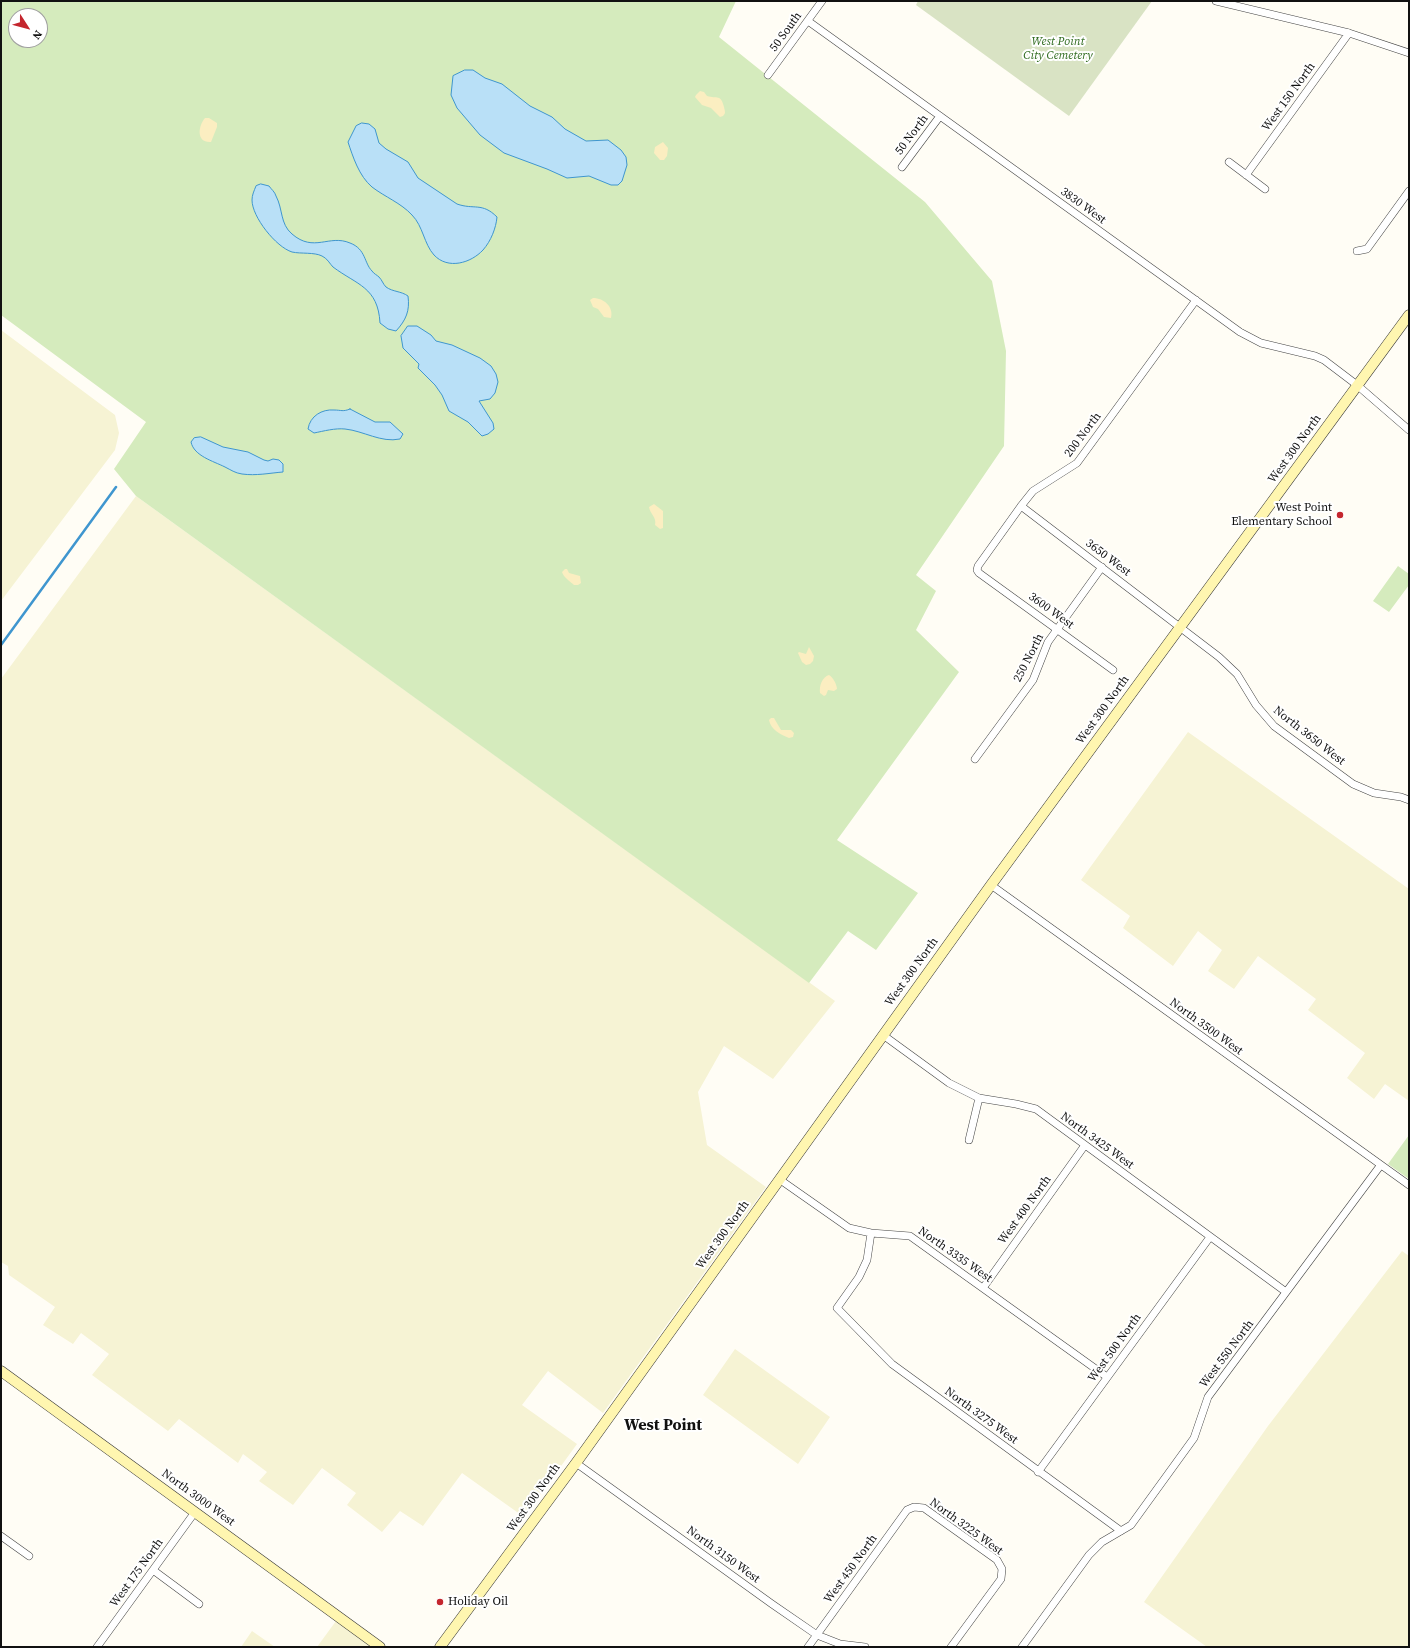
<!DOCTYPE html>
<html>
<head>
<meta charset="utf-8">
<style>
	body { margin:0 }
	#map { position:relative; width:1410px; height:1648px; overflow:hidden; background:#fffdf5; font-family:"Source Serif 4",serif }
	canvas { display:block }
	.frame { position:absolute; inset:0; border:2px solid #111; pointer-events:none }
	.north { position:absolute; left:8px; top:8px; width:40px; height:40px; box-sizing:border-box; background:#fff; border:1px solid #a0a0a0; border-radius:50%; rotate:126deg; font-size:11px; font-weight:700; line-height:16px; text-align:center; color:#111 }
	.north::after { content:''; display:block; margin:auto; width:14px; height:18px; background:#c4262e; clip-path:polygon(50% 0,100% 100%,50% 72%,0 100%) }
</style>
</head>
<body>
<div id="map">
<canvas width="1410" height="1648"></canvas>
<div class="frame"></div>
<div class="north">N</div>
</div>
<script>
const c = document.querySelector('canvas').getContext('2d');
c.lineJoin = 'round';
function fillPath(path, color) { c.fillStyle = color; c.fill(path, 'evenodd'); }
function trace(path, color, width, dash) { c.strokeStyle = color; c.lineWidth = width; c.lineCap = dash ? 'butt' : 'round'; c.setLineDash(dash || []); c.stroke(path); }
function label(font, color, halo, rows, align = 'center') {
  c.font = font + ' "Source Serif 4",serif'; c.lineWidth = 4; c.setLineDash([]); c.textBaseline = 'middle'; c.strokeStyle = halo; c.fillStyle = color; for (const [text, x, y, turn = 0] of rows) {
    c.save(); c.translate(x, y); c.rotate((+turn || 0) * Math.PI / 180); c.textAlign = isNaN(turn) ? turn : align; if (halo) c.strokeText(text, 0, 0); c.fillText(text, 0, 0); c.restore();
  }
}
fillPath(new Path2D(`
	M1 330 115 415 119 433 115 450 1 601Z
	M136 496 835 1001 773 1079 724 1046 698 1092 707 1145 766 1187 603 1413 548 1371 522 1405 577 1444 524 1517 462 1473 423 1526 400 1511 382 1532 347 1505 356 1493 322 1468 293 1505 259 1481 267 1472 243 1454 238 1463 179 1419 168 1431 92 1375 109 1354 81 1333 73 1344 43 1325 55 1307 9 1275 8 1266 1 1262V679Z
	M1188 732 1409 889V1101L1385 1084 1374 1099 1347 1078 1365 1053 1308 1010 1316 999 1258 956 1234 989 1208 971 1222 950 1198 931 1173 966 1123 928 1130 916 1081 880Z
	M1402 1251 1409 1256V1647H1207L1144 1602 1268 1426Z
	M735 1349 830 1417 798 1464 703 1395Z
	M336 1621 372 1647H317Z
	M252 1631 275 1647H241Z`), '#f6f3d4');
fillPath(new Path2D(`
	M1 1H736L719 37 925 202 992 281 1006 351 1004 446 916 575 936 591 916 630 959 672 837 840 918 893 876 950 848 931 809 983 136 496 114 469 146 422 1 315ZM16 16H40V40H16Z
	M1398 566 1409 574V585L1389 612 1373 601Z
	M1409 1135V1179L1388 1164Z`), '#d5ebbd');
fillPath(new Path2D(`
	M700 91 704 92 707 96C717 99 721 94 724 107 725 112 726 113 723 116L720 117 711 108 702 105 695 97 696 95Z
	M205 118H209L217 123V127L211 142C196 143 198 126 205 118Z
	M663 142 668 148 667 156 664 160H660L654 153 655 147Z
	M593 298C604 298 614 307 611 318L604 317 598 309 593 307 590 300Z
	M654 504 663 511V528L660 529 655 525C657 517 650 514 649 507Z
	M565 569H567L569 573 580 576 581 583 578 585H574C571 582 563 577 562 572Z
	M809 647 814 656 813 661 810 664 806 665 802 662 798 653 799 652 806 654Z
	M829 675C833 677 837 685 837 689L834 691 828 690 826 695 824 696 820 693C819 686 822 677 829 675Z
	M771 718H774L781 730H791L794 733 793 737 789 738C780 734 771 730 769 720Z`), '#fbeec1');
fillPath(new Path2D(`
	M918 1H1152L1069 116 916 5Z`), '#d9e3c4');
const water = new Path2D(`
	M465 70H473L485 78 502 84 530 106 552 117 565 129 586 141 608 140 621 150 626 157 627 165 622 181 618 185H611L589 176 567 178 547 169 504 153 480 135 457 108 451 95 453 76Z
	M362 123 369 124 375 129 379 143 386 149 408 162 418 178 457 204C474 210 482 202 497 217 496 228 491 241 483 250 471 263 448 270 434 255 424 244 423 226 412 215 401 203 385 197 372 187 359 176 353 157 348 142L356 126Z
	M261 184 269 186C271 189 275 192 276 196 283 209 280 224 292 234 314 253 329 234 350 243 366 249 364 263 372 271 374 274 377 275 379 277 382 280 383 284 386 287 393 292 401 291 408 296 410 311 406 320 396 331L388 329 380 323C378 287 357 285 333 267 330 264 327 258 322 256 314 252 301 254 292 252 276 247 252 217 252 200 252 195 254 191 256 186Z
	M408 326H417L431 335 436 341 452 345 480 358 491 366 496 374 498 382 495 393 490 399 479 401 493 423 494 429 488 434 482 436 468 422 449 411 442 395 435 385 418 368 419 364 403 348 401 336Z
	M350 409 375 422H390L403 434 400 439C381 443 364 431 345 429 335 428 324 431 314 433L308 429C310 416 322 409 334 410 341 410 343 412 350 409Z
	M201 437 223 447 248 452 264 460 268 461 273 459 279 460 283 464V472C270 473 256 476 242 474 235 473 231 470 225 467 213 461 194 456 191 442L194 438Z`);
fillPath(water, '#b9e0f7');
trace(water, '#3f96cf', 1);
trace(new Path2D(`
	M1 645 116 487`), '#3f96cf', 2.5);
const minor = new Path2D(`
	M1216 1 1349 33 1409 53
	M808 21 1240 332 1261 343 1315 356 1324 360 1357 385 1409 430
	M768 75 822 1
	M1229 162 1265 189
	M902 167 940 116
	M1246 175 1349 33
	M1357 251 1367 249 1409 191
	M1021 506 1219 657 1237 674 1256 705 1274 726 1353 784 1374 793 1401 797 1409 800
	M1113 670 979 573 977 570 978 566 1021 506 1033 491 1077 463 1196 300
	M975 759 1033 680 1048 642 1102 567
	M991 885 1409 1185
	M883 1035 949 1083 979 1098 1016 1104 1036 1109 1286 1292
	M969 1140 979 1098
	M779 1179 849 1228 871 1233 910 1236 1107 1377
	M871 1233 867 1260 859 1277 837 1308 892 1364 1121 1531
	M983 1288 1085 1145
	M576 1463 772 1604 817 1635 840 1644 865 1647
	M1038 1472 1210 1237
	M1 1536 29 1556
	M153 1570 199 1604
	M97 1647 195 1512
	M808 1647 907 1510 914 1507 924 1508 997 1560 1002 1569 1001 1579 951 1647
	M1022 1647 1089 1555 1102 1542 1131 1525 1194 1438 1208 1397 1380 1166`);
const secondary = new Path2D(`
	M1 1371 380 1647
	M440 1647 576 1463 991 885 1409 315`);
trace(minor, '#444', 8);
trace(secondary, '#333', 11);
trace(minor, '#fff', 7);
trace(secondary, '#fff6b0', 10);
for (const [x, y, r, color] of [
	[1340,515,4,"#c4262e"],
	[440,1602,4,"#c4262e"]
]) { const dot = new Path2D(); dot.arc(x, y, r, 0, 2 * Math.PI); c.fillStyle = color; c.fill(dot); trace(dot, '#fff', 1.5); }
label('12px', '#111', '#fff', [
	["50 South",786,32,-54],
	["West 150 North",1289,97,-54],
	["50 North",912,135,-53],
	["3830 West",1083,206,36],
	["200 North",1083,435,-53],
	["West 300 North",1295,449,-54],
	["3650 West",1108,558,37],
	["3600 West",1051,611,36],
	["250 North",1029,658,-63],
	["West 300 North",1103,710,-54],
	["North 3650 West",1309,736,38],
	["West 300 North",912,972,-54],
	["North 3500 West",1206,1027,36],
	["North 3425 West",1097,1141,36],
	["West 400 North",1025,1210,-54],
	["West 300 North",723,1235,-54],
	["North 3335 West",955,1255,35],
	["West 500 North",1115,1348,-54],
	["West 550 North",1227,1354,-53],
	["North 3275 West",981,1416,36],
	["North 3000 West",198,1498,36],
	["West 300 North",534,1498,-54],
	["North 3225 West",966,1527,36],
	["North 3150 West",723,1555,36],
	["West 450 North",851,1569,-54],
	["West 175 North",137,1573,-54]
]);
label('italic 12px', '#2f6b1f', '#fff', [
	["West Point",1058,42],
	["City Cemetery",1058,56]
]);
label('12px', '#111', '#fff', [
	["West Point",1332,508],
	["Elementary School",1332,522],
	["Holiday Oil",448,1602,"left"]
], 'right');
label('bold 16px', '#111', '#fff', [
	["West Point",663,1426]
]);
</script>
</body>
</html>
